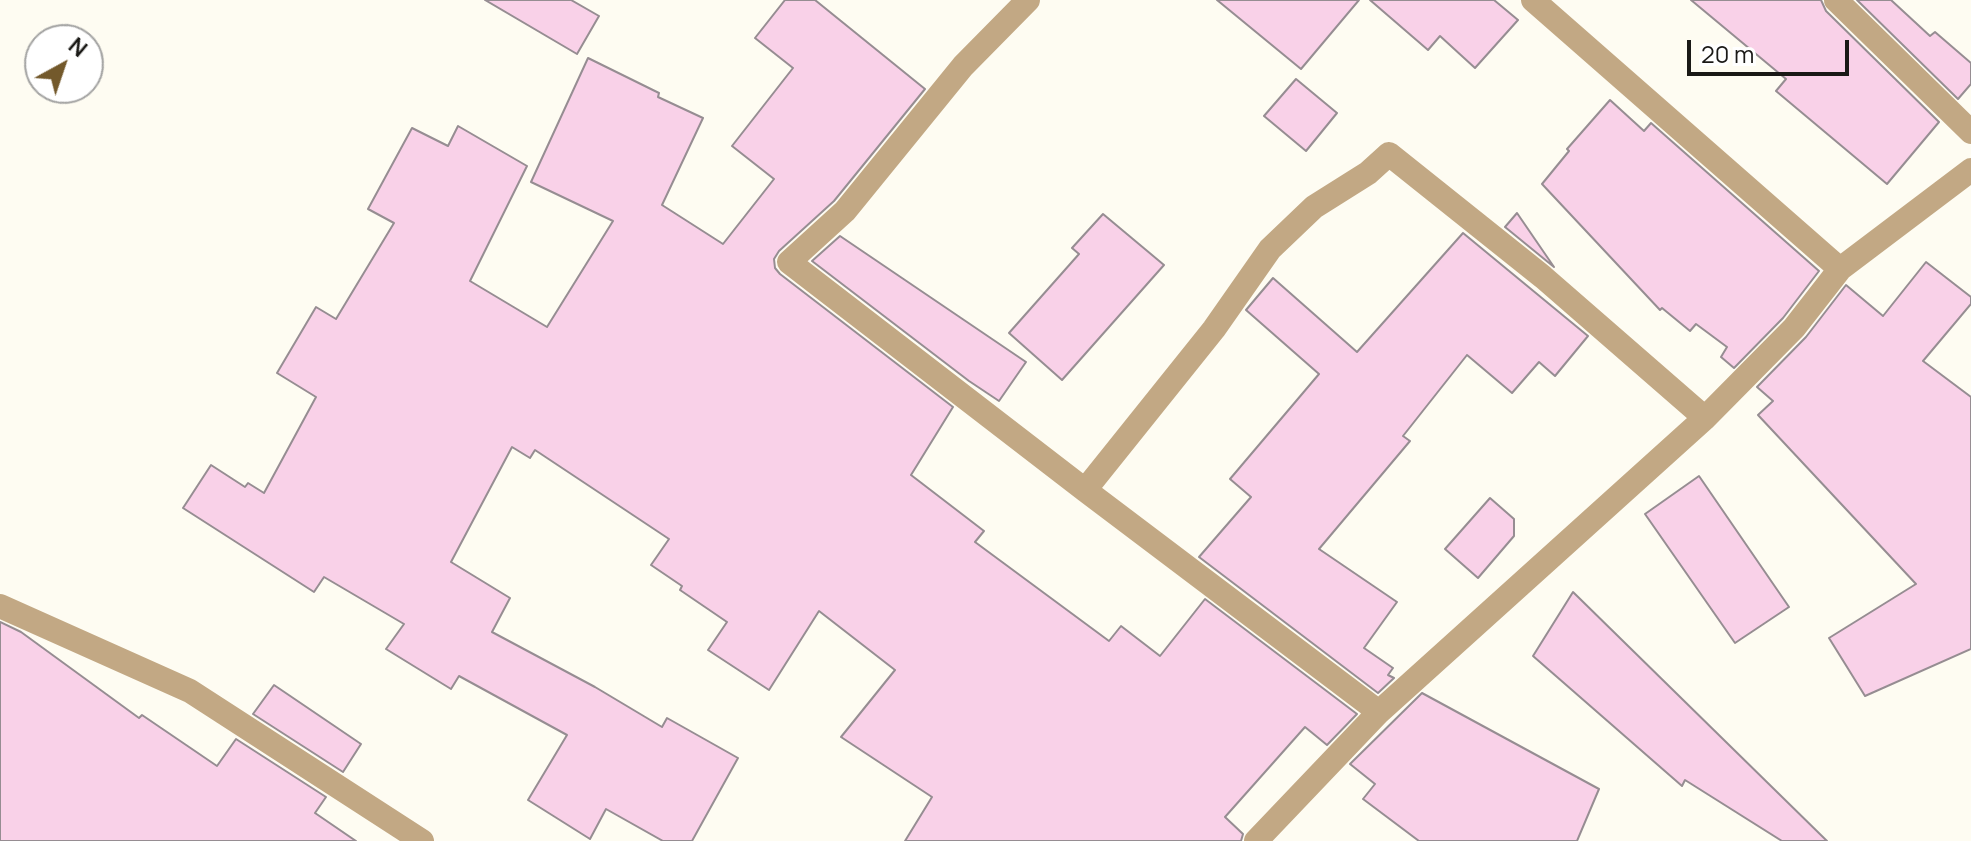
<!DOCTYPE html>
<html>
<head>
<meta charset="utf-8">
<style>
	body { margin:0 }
	#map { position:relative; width:1971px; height:841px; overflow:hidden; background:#fefcf2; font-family:Manrope,sans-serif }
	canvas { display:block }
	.north { position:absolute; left:24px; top:24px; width:80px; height:80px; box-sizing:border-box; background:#fff; border:2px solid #a3a3a2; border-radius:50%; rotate:40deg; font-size:22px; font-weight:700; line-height:32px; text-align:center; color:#1a1916 }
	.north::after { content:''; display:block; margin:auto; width:28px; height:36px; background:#73592b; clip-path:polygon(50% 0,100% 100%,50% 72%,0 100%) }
	.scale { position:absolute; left:1687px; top:40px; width:162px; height:36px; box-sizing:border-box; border:4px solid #1a1916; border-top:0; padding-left:10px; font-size:24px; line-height:28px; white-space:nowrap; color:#1a1916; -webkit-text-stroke:6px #fff; paint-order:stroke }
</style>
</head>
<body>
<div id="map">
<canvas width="1971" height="841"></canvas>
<div class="north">N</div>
<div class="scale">20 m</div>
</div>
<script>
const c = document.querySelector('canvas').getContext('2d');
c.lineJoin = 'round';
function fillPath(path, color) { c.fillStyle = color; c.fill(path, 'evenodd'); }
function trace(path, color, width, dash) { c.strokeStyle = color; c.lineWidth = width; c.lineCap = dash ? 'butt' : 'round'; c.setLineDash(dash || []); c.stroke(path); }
const building = new Path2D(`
	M485 0H571L599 16 577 54Z
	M785 0H815L925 89 834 201 779 251 774 259 775 268 780 274 953 407 911 475 984 531 975 542 1109 641 1121 626 1160 656 1205 599 1357 714 1327 745 1305 727 1225 817 1243 834 1241 841H905L932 797 841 737 895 670 819 611 769 690 708 650 727 622 680 590 682 586 651 565 669 539 535 450 530 458 512 447 451 562 510 598 492 632 595 687 662 727 667 718 738 758 692 841H663L606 809 590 839 528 800 567 735 459 676 451 689 386 649 404 624 324 577 314 592 183 508 211 465 245 487 248 483 264 493 316 397 277 373 316 307 336 319 394 223 368 209 412 128 448 146 458 126 527 166 470 281 547 327 613 221 531 182 588 58 659 93 658 97 703 118 662 205 723 244 774 179 732 146 793 68 755 38Z
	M1217 0H1359L1301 69Z
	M1370 0H1494L1518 20 1475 68 1440 36 1428 50Z
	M1691 0H1821L1826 11 1939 122 1887 184 1776 91 1786 79Z
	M1857 0H1891L1930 36 1935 32 1971 63V84L1958 99Z
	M1296 79 1337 113 1306 151 1264 116Z
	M1610 100 1644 131 1651 123 1819 271 1783 318 1734 368 1721 357 1727 347 1696 324 1690 331 1662 308 1660 310 1542 184 1569 151 1567 149Z
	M1517 213 1554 267 1505 227Z
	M1103 214 1164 265 1062 380 1009 333 1079 254 1072 248Z
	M1463 233 1588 336 1555 376 1539 362 1512 393 1467 355 1403 436 1410 441 1319 549 1397 602 1364 648 1393 668 1388 675 1394 678 1378 693 1199 557 1251 497 1230 479 1319 374 1246 310 1273 278 1357 352Z
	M840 236 1026 362 999 401 969 381 812 261Z
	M1926 262 1971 297V304L1923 361 1971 397V649L1865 696 1829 638 1916 584 1758 415 1773 401 1757 387 1806 337 1846 285 1883 316Z
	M1699 476 1789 607 1735 643 1645 514Z
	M1490 498 1514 519V536L1478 578 1445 549Z
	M1573 592 1827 841H1782L1685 780 1682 786 1533 656Z
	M0 622 21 632 139 718 142 715 217 766 236 739 326 797 315 813 356 841H0Z
	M274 685 361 744 343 772 253 714Z
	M1422 693 1599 789 1577 841H1419L1363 799 1375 784 1350 764Z`);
fillPath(building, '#f9d1e8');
trace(building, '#968d92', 2);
trace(new Path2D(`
	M1028 0 963 66 845 211 789 262 1085 490 1379 712
	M1533 0 1840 269
	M1836 0 1971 132
	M1085 490 1214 329 1270 249 1314 207 1368 173 1389 154 1543 277 1705 418
	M0 606 190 691 422 841
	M1256 841 1379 712 1705 418 1794 328 1840 269 1971 170`), '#c2a884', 24);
</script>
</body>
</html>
